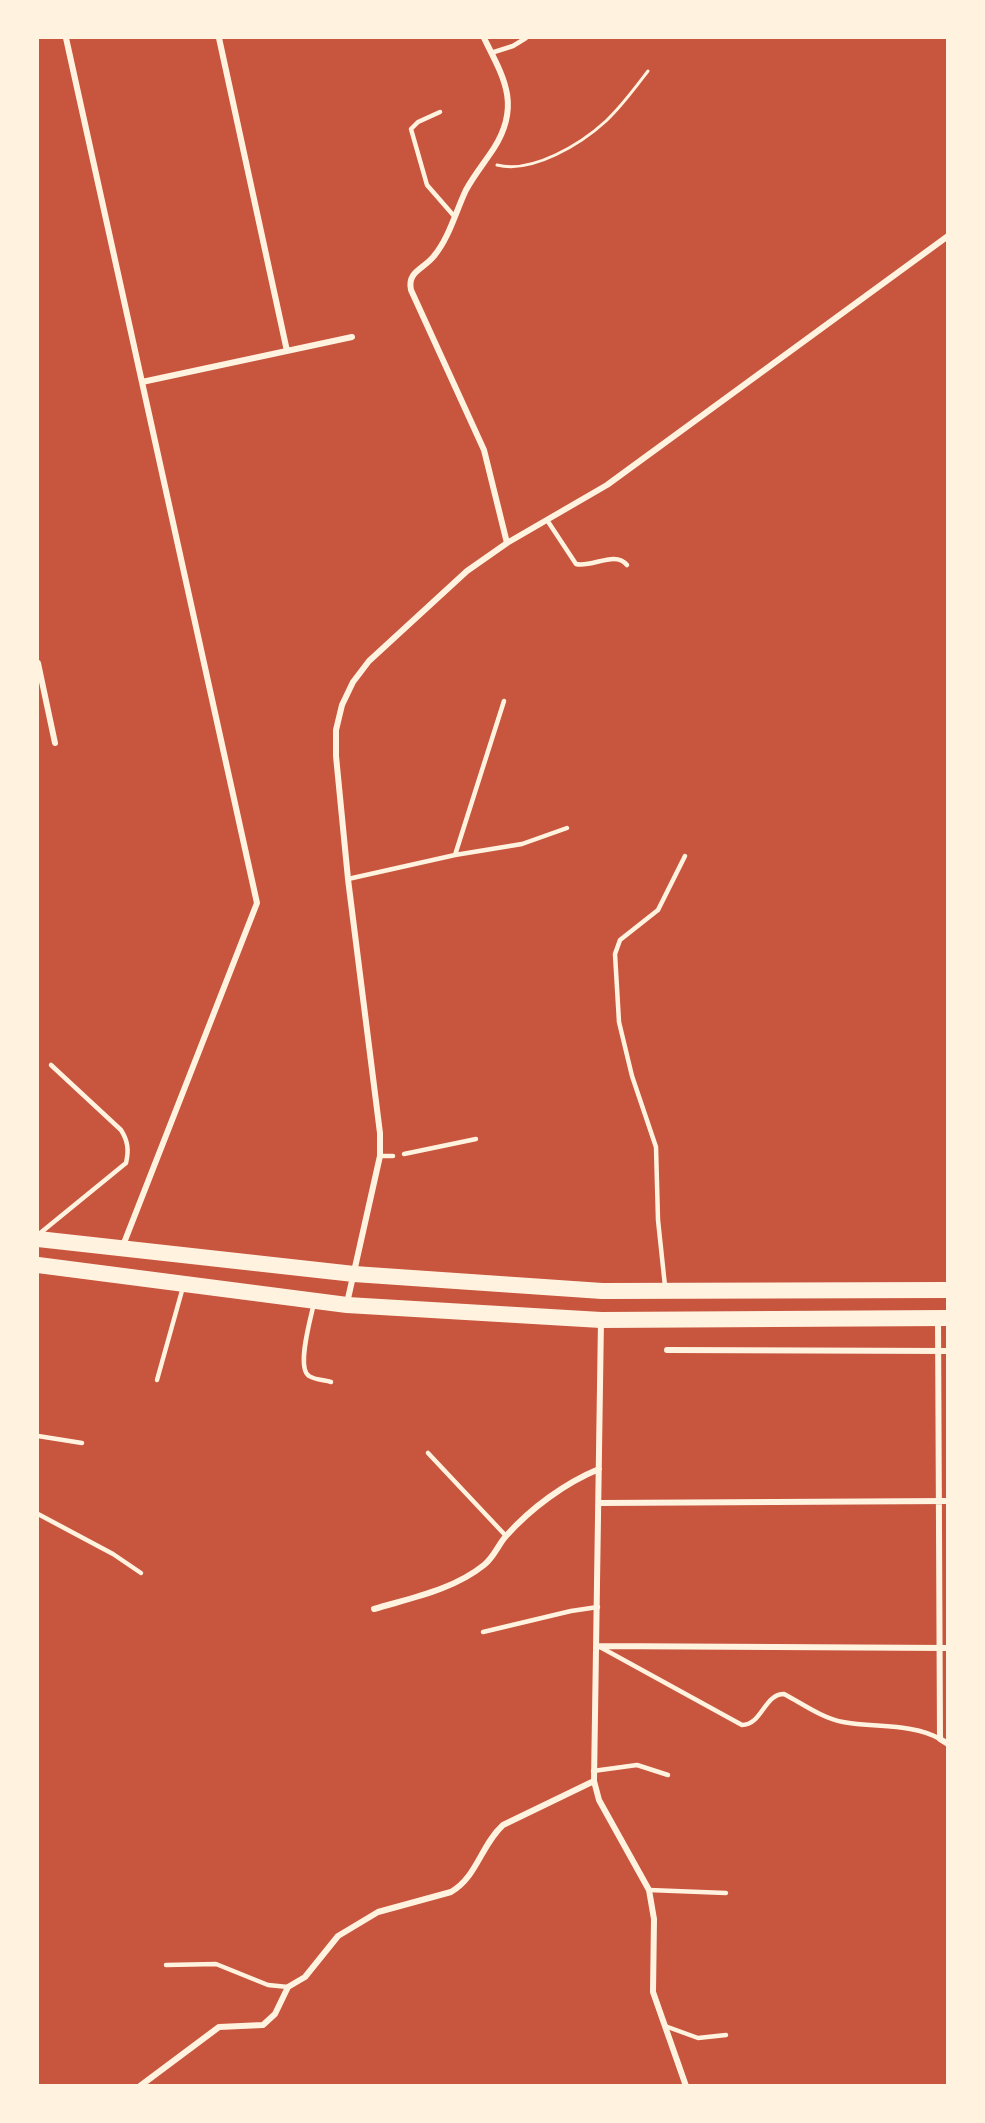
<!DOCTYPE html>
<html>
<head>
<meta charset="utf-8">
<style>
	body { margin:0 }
	#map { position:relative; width:985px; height:2123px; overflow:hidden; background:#c8553d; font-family:"Exo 2",sans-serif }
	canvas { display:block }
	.frame { position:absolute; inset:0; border:39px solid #fff3e0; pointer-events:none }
</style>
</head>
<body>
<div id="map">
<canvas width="985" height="2123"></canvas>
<div class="frame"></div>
</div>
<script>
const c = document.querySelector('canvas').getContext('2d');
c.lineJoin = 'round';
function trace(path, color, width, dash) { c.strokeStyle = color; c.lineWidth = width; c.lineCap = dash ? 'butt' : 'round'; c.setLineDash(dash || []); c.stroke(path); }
trace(new Path2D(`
	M497 165C532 174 581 144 606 121 622 106 635 88 648 71`), '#fff3e0', 3);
trace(new Path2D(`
	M491 53 513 46 526 38
	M440 112 418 122 411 129 427 185 454 216
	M547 520 576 564C592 568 615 550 627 565
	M455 855 504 701
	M348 879 455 855 522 844 567 828
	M404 1154 476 1139
	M380 1156H393
	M39 1234 126 1163C129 1150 128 1141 121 1130L51 1065
	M665 1286 658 1220 656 1147 632 1076 619 1022 615 954 620 940 658 910 685 856
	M314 1303C311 1317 296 1368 309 1376 315 1380 325 1380 331 1382
	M157 1380 183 1287
	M38 1436 82 1443
	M428 1453 506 1536
	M38 1514 113 1554 141 1573
	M483 1632 571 1611 598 1607
	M600 1647 742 1725C762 1725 764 1694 784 1694 803 1704 822 1718 843 1722 874 1728 913 1723 940 1739
	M593 1771 637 1765 668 1775
	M649 1890 726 1893
	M166 1965 216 1964 268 1985 288 1987
	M665 2026 698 2038 726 2035`), '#fff3e0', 4.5);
trace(new Path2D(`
	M66 38 257 903 122 1248
	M219 38 287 351
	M484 38C504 78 521 105 494 148 485 162 474 175 466 190 456 211 449 238 434 256 424 269 407 271 411 290L484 450 507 543
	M142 382 352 337
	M38 663 55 743
	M347 1303 380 1156V1133L348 879 336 756V730L342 705 353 682 369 661 467 571 507 543 607 485 948 236
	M938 1318 940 1739 948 1744
	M601 1320 594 1781 599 1800 649 1890 654 1919 653 1992 686 2086
	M667 1350 948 1351
	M599 1503 948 1501
	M374 1609C411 1598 453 1590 484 1565 494 1557 498 1545 506 1536 531 1508 565 1483 599 1469
	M597 1646 948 1648
	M140 2086 219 2027 263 2025 275 2014 288 1987 305 1977 338 1936 378 1912 451 1892C477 1877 481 1845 503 1825L594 1781`), '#fff3e0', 6);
trace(new Path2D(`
	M38 1239 354 1274 602 1291 948 1290
	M38 1265 347 1305 601 1320 948 1318`), '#fff3e0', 16);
</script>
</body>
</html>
